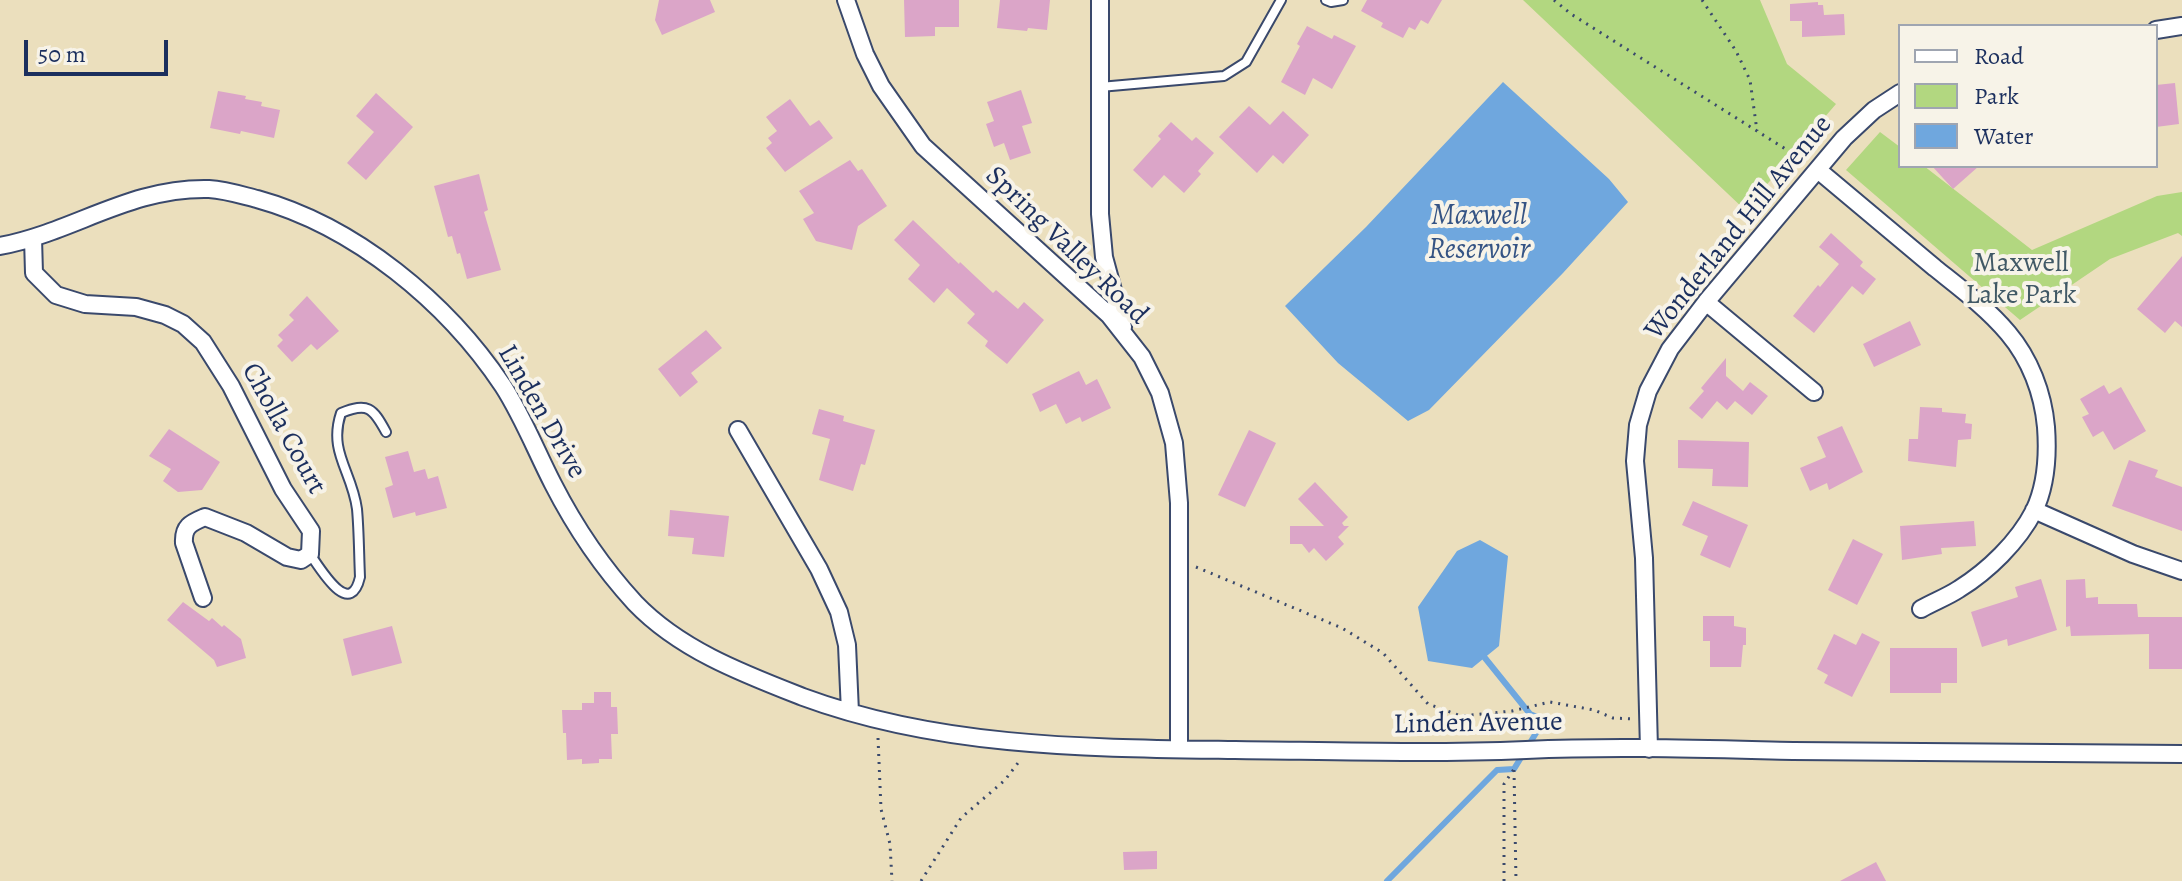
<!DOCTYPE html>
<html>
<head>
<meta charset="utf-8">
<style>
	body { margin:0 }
	#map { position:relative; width:2182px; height:881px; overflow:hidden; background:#ebdfbd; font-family:Alegreya,serif }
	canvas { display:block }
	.legend { position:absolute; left:1898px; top:24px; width:260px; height:144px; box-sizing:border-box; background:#f7f3e8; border:2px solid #9fa5b1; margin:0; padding:10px 14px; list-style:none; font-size:24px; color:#1b2f5e }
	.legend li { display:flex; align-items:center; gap:16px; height:40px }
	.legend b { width:40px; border:2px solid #9fa5b1 }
	.scale { position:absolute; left:24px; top:40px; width:144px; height:36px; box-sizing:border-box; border:4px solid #1b2f5e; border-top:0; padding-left:10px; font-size:24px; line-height:28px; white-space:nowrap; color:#1b2f5e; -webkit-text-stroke:6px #f7f3e8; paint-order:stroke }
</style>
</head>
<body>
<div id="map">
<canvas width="2182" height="881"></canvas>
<ul class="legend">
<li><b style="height:10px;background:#fff"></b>Road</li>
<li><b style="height:22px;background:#b2d780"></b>Park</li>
<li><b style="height:22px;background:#6fa7de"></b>Water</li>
</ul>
<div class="scale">50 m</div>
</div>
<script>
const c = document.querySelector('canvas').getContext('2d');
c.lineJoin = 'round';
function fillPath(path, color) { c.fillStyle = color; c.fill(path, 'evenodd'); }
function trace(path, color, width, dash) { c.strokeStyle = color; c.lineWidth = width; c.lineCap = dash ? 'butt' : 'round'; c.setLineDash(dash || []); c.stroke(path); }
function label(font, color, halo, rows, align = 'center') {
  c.font = font + ' Alegreya,serif'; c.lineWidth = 8; c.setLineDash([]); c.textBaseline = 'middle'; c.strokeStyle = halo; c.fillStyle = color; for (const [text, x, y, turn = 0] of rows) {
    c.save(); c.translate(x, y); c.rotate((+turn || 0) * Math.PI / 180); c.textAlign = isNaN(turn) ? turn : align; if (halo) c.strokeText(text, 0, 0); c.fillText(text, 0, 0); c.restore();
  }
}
fillPath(new Path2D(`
	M1523 0H1760L1787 64 1836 104 1745 210Z
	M1880 132 1900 147V166H1924L2032 250 2157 196 2182 192V236L2178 233 2110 259 2020 320 1846 170Z`), '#b2d780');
fillPath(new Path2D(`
	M1503 82 1609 179 1628 202 1563 273 1429 410 1408 421 1338 363 1285 306 1366 227Z
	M1480 540 1508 556 1499 646 1472 668 1428 661 1418 607 1457 551Z`), '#6fa7de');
trace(new Path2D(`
	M1387 881 1497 770 1514 769 1544 720 1530 714 1485 658`), '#6fa7de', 6);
fillPath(new Path2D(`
	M659 0H710L715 12 662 35 655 20Z
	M904 0H959V27H935V36L905 37Z
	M1000 0H1050L1047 30 1028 28 1027 31 997 28Z
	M1367 0H1442L1428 24 1421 20 1415 30 1409 27 1403 38 1381 27 1383 23 1361 11Z
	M1818 2V5H1823L1824 15 1844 14 1845 35 1802 37V21H1790V4Z
	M1307 26 1332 39 1334 35 1356 46 1332 89 1313 78 1305 95 1281 82 1300 46 1297 44Z
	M2175 83 2179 124 2156 127V85Z
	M1021 90 1032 123 1022 126 1031 153 1010 160 1004 143 994 147 986 124 994 121 987 102Z
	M218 91 246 96 245 99 262 102 261 106 280 110 274 138 241 131 240 134 210 128Z
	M376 93 413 127 366 180 347 163 374 132 356 116Z
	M790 99 810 126 819 120 833 138 785 172 766 148 772 143 768 138 777 131 766 117Z
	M1249 106 1270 125 1283 111 1309 135 1283 164 1273 155 1257 173 1219 137Z
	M1171 122 1192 141 1196 137 1214 153 1198 171 1201 174 1184 193 1164 175 1152 188 1133 170 1161 139 1158 136Z
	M850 160 858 171 862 169 887 206 858 226 852 250 816 241 803 219 814 213 799 191Z
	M1932 166H1979L1953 189Z
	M479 174 488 210 484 212 501 270 467 279 460 253 457 254 452 236 448 237 434 186Z
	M913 220 959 264 960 262 993 293 996 290 1018 309 1024 302 1044 320 1007 364 985 346 988 341 967 323 975 314 947 288 934 303 908 279 920 265 894 240Z
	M1831 233 1863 262 1860 266 1876 279 1863 295 1852 286 1814 333 1793 316 1818 285 1820 287 1839 264 1819 247Z
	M2182 256V327L2175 321 2165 333 2137 309Z
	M307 296 339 331 317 350 311 344 292 362 277 346 283 340 278 335 294 320 289 315Z
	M1910 321 1921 345 1874 367 1863 344Z
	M706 330 722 348 691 373 698 382 680 397 658 369Z
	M1726 358V376L1743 391 1750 382 1768 396 1752 415 1735 401 1727 410 1717 401 1702 419 1689 408 1704 391 1701 388Z
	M1079 371 1086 385 1097 379 1111 408 1082 422 1080 417 1066 424 1056 404 1040 412 1032 394Z
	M2104 385 2109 394 2121 387 2146 431 2114 450 2103 431 2093 437 2082 417 2089 414 2080 399Z
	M1920 407 1942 408V412L1966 414 1965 423 1972 424 1971 439 1958 440 1956 467 1908 461 1909 439H1918Z
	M819 409 844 416 843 421 875 430 865 465 861 464 853 491 819 480 830 439 812 434Z
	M1842 426 1863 472 1829 490 1827 483 1810 491 1800 468 1826 457 1817 437Z
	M169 429 220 462 202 490 178 492 163 481 171 469 149 456Z
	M1249 430 1276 443 1245 507 1218 495Z
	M1678 440 1749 442 1748 487 1712 486 1713 469 1678 468Z
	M408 451 414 472 425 469 428 479 438 476 447 508 416 516 415 512 393 518 385 488 393 485 385 457Z
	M2129 460 2158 470 2155 477 2182 487V531L2112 506Z
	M1315 482 1348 517 1342 523 1344 526H1349L1338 537 1344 544 1326 561 1314 548 1309 553 1302 544H1290V526H1324L1298 499Z
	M1693 501 1748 525 1730 568 1700 555 1708 536 1682 525Z
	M670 510 729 516 724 557 692 554 694 538 668 536Z
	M1974 521 1976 546 1941 548 1942 554 1902 560 1900 526Z
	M1853 539 1883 554 1857 605 1828 590Z
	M2041 579 2057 630 2008 646 2007 639 1982 647 1971 612 2018 597 2015 587Z
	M2085 579 2086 598 2098 597V604H2137L2138 617H2182V669H2149V634L2071 636 2070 626 2066 627V580Z
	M183 602 209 621 212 618 222 627 224 625 241 639 246 658 217 667 214 660 167 620Z
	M1703 616H1734V626L1746 628V645H1743L1741 667H1710V641H1703Z
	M392 626 402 663 352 676 343 639Z
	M1862 633 1880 642 1852 697 1824 683 1828 675 1817 669 1834 634 1856 645Z
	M1890 648H1957V683H1941V693H1890Z
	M594 692H611V707H617L618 734H611L612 759H599V763L582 764V759L567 760 566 733H563L562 710H582V703H594Z
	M1157 851V869L1124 870 1123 852Z
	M1876 862 1886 881H1840Z`), '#dba5c8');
const service = new Path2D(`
	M1326 0 1331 2 1343 0
	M1100 87 1224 76 1246 62 1281 0
	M310 554C320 568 350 620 360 577 359 555 359 531 357 509 352 471 328 452 341 413 368 402 373 408 386 432`);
const minor = new Path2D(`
	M846 0 865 54 881 86 923 146 1109 315 1142 357 1160 393 1174 443 1179 503V749
	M1100 0V214L1104 257 1123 327
	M2156 30 2182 26
	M1818 170C1857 203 1896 235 1935 268 1960 288 1987 308 2008 333 2030 359 2043 393 2046 427 2048 454 2046 486 2034 511 2018 542 1988 571 1959 589 1947 597 1933 602 1921 609
	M33 238 34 273 56 295 85 304 136 307 165 315 183 324 203 342 231 386 283 489 311 531 310 554 301 560 287 557 246 533 205 517C191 523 183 526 184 543L203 598
	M0 246C74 232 130 187 209 189 226 190 241 195 257 199 355 226 447 302 503 386 523 417 536 451 553 484 575 527 602 567 635 603 680 650 744 674 803 697 941 748 1090 748 1235 750 1332 751 1429 754 1526 750 1615 746 1705 749 1793 751 1923 752 2052 753 2182 754
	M1706 302 1814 392
	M738 430 819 569 839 612 847 645 850 712
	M2034 510 2133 554 2182 571
	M1649 749 1644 558 1635 461 1638 425 1648 391 1670 349 1706 302 1844 138 1874 110 1900 93`);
trace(service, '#3a496c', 12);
trace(minor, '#3a496c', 20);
trace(new Path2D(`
	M1554 0 1571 14 1803 160
	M1702 0 1736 51 1750 80 1757 131
	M1196 567 1342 628 1383 653 1428 704 1461 716 1512 711 1550 702 1594 710 1613 718 1633 719
	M1496 713 1504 732
	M878 738 881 809 890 844 892 881
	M1514 770 1516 881
	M921 881 961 818 1005 780 1021 759
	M1504 881V784L1514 769`), '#3a496c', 3, [2, 6]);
trace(service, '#fff', 8);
trace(minor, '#fff', 16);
label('28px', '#1b2f5e', '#f7f3e8', [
	["Wonderland Hill Avenue",1739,228,-51],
	["Spring Valley Road",1066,246,44],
	["Linden Drive",541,412,60],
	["Cholla Court",283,429,61],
	["Linden Avenue",1478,724,-1]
]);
label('28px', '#415966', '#f7f3e8', [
	["Maxwell",2021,264],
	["Lake Park",2021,296]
]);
label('italic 30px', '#345384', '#f7f3e8', [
	["Maxwell",1479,217],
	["Reservoir",1479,251]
]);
</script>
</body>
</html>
